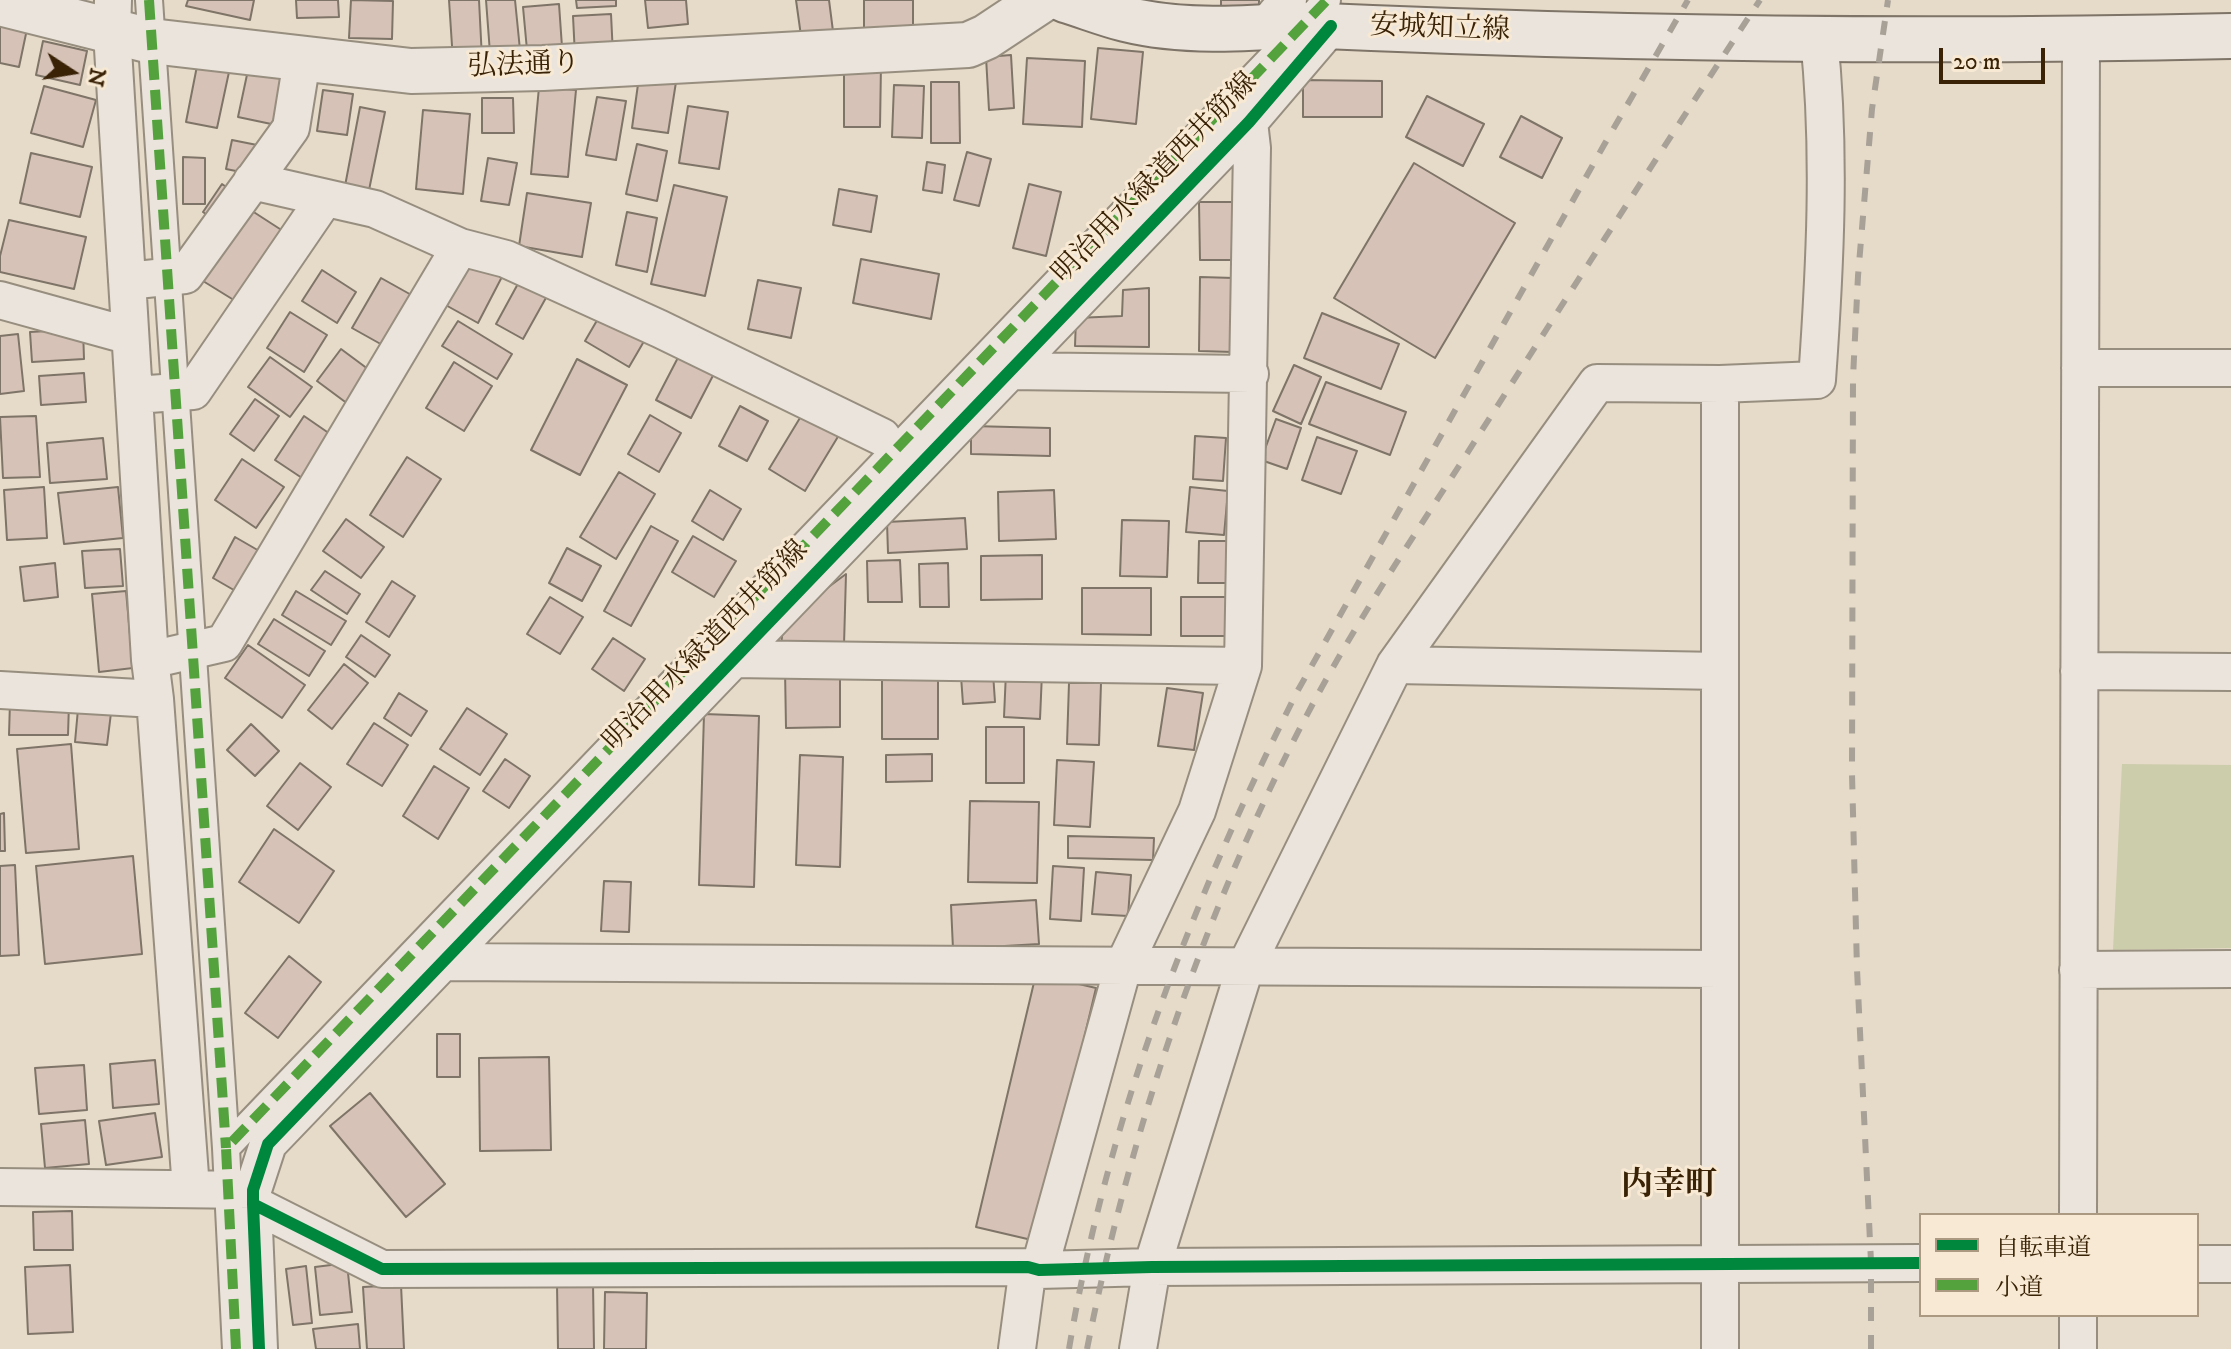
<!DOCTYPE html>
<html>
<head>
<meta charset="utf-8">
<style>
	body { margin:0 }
	#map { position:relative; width:2231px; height:1349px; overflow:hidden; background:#e6dac8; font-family:"IM FELL DW Pica","Noto Serif JP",serif }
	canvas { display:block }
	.legend { position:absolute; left:1919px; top:1213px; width:280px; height:104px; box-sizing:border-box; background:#f7e9d3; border:2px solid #ab9981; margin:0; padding:10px 14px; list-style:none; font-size:24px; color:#392206 }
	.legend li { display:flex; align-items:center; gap:16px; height:40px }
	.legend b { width:40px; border:2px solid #ab9981 }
	.north { position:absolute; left:32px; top:32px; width:80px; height:80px; -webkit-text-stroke:6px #f7e9d3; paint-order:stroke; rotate:102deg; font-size:22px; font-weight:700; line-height:32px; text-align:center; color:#392206 }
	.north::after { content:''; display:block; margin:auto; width:28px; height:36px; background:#392206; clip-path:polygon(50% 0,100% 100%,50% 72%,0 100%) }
	.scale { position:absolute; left:1939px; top:48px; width:106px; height:36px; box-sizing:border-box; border:4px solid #392206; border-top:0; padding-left:10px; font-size:24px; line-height:28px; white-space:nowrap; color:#392206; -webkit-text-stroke:6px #f7e9d3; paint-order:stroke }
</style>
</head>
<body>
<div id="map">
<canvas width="2231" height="1349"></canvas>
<ul class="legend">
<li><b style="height:10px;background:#00873e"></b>自転車道</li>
<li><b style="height:10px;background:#53a23d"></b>小道</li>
</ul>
<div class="north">N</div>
<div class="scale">20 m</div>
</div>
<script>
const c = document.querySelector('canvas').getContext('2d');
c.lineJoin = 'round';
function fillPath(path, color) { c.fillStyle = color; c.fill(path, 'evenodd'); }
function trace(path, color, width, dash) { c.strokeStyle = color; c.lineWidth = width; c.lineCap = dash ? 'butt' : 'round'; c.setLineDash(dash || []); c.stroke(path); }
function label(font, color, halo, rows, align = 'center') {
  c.font = font + ' "IM FELL DW Pica","Noto Serif JP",serif'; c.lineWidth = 6; c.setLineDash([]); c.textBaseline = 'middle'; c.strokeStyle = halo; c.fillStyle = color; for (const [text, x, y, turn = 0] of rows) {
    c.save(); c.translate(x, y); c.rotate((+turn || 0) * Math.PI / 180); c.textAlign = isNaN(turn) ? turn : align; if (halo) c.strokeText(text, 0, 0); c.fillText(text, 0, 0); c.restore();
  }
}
fillPath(new Path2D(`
	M2122 764 2231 765V948L2113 950Z`), '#cccdab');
const building = new Path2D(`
	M188 0H254L250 20 186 6Z
	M296 0H338L339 17 297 18Z
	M351 0 393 1 392 39 349 38Z
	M449 0H479L482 59 453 61Z
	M486 0H515L520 50 490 53Z
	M576 0H616V6L577 8Z
	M645 0H686L688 24 648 28Z
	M796 0H829L834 39 802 43Z
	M864 0H913V39H864Z
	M1221 0H1259V6L1221 9Z
	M559 4 562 47 527 50 523 7Z
	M611 14 613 55 575 56 573 16Z
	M0 23 27 29 19 67 0 63Z
	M43 41 87 51 80 85 36 75Z
	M1098 48 1143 52 1136 124 1091 119Z
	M1011 55 1014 108 989 110 986 57Z
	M1027 58 1085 61 1082 127 1023 124Z
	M844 64H881L880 127H844Z
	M197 66 229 72 217 128 186 122Z
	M248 70 286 79 276 125 238 117Z
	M639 77 676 82 668 133 632 128Z
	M1303 80 1382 81V117H1303Z
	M931 82H959L960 143H931Z
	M894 85 924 86 922 138 892 137Z
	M44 86 96 100 83 147 31 133Z
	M539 87 576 90 568 177 531 174Z
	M323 90 353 94 347 135 317 131Z
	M1427 96 1484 124 1463 166 1406 137Z
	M597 97 626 101 616 160 586 155Z
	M482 98H513L514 133H482Z
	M688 106 728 112 719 169 679 163Z
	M360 107 385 112 369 190 345 186Z
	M423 110 470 114 463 194 416 189Z
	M1521 116 1562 138 1542 178 1500 157Z
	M232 140 262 146 256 175 226 169Z
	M637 144 667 151 657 201 626 194Z
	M967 152 991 159 979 206 954 200Z
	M31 153 92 167 80 217 20 203Z
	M183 157 205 158V204H183Z
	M488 158 517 163 509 205 481 201Z
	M927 162 945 165 942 193 923 190Z
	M1414 163 1515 223 1435 358 1334 298Z
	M222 184 239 196 219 224 203 212Z
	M1029 184 1061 192 1046 256 1013 248Z
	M674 185 727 197 705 296 651 284Z
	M839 189 877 196 871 232 833 225Z
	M527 193 591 203 582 257 519 246Z
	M1199 202H1233L1234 260H1200Z
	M249 209 283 231 237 302 203 281Z
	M627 212 657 218 647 272 616 265Z
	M9 220 86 237 74 289 0 272V256Z
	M469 252 505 271 478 323 442 303Z
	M861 259 939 274 931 319 853 303Z
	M322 270 356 292 337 323 302 301Z
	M1200 277 1234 278 1233 352 1199 351Z
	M381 278 415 297 386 347 352 328Z
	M520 280 547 296 523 339 496 324Z
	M758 280 801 288 791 338 748 329Z
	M1149 288V347L1075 346 1076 318 1122 316 1123 290Z
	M606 305 650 331 629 367 585 341Z
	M290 312 327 335 304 372 267 348Z
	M1322 313 1399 344 1381 389 1304 358Z
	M458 321 512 354 497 379 442 346Z
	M83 329 84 359 32 362 30 332Z
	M18 334 24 391 0 394V336Z
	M684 346 719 364 691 418 656 400Z
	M341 349 376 375 352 407 317 381Z
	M270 357 312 387 290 417 248 387Z
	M577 359 627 385 580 475 531 450Z
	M454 362 492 386 464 431 426 408Z
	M1294 365 1321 377 1301 424 1273 411Z
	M84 373 86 402 41 405 39 376Z
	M1326 382 1406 412 1390 455 1309 424Z
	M255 399 279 416 254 451 230 434Z
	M740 406 768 421 747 461 719 446Z
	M806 408 842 430 805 491 769 469Z
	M650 415 681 433 659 472 628 454Z
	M36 416 40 477 3 478 0 417Z
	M304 416 333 436 305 480 275 460Z
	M1276 419 1301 428 1287 469 1261 460Z
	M971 426 1050 428V456L971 454Z
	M1195 436 1226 438 1223 481 1193 479Z
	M1317 437 1357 451 1341 494 1302 480Z
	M103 438 107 479 50 483 47 443Z
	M407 457 441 479 403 537 370 515Z
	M242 459 284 487 256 528 215 500Z
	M619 472 655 494 616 559 580 537Z
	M44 487 47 538 7 540 4 490Z
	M118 487 123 538 64 544 58 493Z
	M1190 487 1228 491 1224 535 1186 532Z
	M710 490 741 509 723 540 692 521Z
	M1054 490 1056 539 999 541 998 492Z
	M965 518 967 549 888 553 887 522Z
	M346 519 384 547 361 578 323 551Z
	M1122 520 1169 521 1167 577 1120 576Z
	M651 526 678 541 631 626 604 611Z
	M693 536 736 561 714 597 672 572Z
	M235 537 261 552 239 593 213 578Z
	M1199 541H1235L1234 583H1198Z
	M567 548 601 566 582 601 549 583Z
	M120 549 123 586 85 588 82 551Z
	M1042 555V599L981 600V556Z
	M900 560 902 602H868L867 561Z
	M55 563 58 597 24 601 20 567Z
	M948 563 949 607H920L919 564Z
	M325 571 360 594 347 614 311 590Z
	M846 574 844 645H781L784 620Z
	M392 581 415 596 389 637 366 622Z
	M1082 588H1151V635L1082 634Z
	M126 591 133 668 99 672 92 594Z
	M296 591 346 621 331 645 282 615Z
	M550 597 583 617 560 654 527 634Z
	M1181 597H1230V636H1181Z
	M274 619 325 651 309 676 258 644Z
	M361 635 390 655 375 677 346 657Z
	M613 638 645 659 624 691 592 669Z
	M248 645 305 685 282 718 225 678Z
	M344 664 368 683 332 729 308 710Z
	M785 669H840V727L786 728Z
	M1006 672 1042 673 1040 719 1004 717Z
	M993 673 995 702 963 704 961 676Z
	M882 676H938V739H882Z
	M1069 683H1101L1099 745 1067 744Z
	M1167 688 1203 693 1194 750 1158 746Z
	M399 693 427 711 411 736 384 718Z
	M10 702 69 703 68 735H9Z
	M467 708 507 734 480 775 440 749Z
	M78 709 111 713 107 745 75 742Z
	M704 714 759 716 754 887 699 885Z
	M374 723 408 745 382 786 347 764Z
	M251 724 279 751 255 776 227 750Z
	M986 727H1024V783H986Z
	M71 744 79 849 26 853 17 749Z
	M932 754V781L886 782V755Z
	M800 755 843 757 840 867 796 865Z
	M505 759 530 776 509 808 483 791Z
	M1057 760 1094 762 1090 827 1054 825Z
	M300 763 331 787 298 830 267 806Z
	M434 766 469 788 438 839 403 816Z
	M970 801 1039 802 1037 883 968 882Z
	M4 813 5 851H0V814Z
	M274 829 334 871 299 923 239 882Z
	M1068 836 1154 838 1153 860 1068 858Z
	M133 856 142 954 45 964 36 866Z
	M15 865 19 955 0 956V866Z
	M1053 866 1084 868 1081 921 1050 919Z
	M1096 872 1131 875 1128 916 1092 914Z
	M604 881 631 882 629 932 601 931Z
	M1036 900 1039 944 953 949 951 905Z
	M289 956 321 982 278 1038 245 1013Z
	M1036 974 1096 988 1036 1241 976 1227Z
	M437 1034H460V1077H437Z
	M549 1057 551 1150 480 1151 479 1058Z
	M155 1060 159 1104 113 1108 110 1064Z
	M84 1065 87 1110 39 1114 35 1068Z
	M370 1093 445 1184 406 1217 330 1126Z
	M155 1113 162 1157 106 1165 99 1121Z
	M85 1120 89 1164 45 1168 41 1124Z
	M72 1211 73 1250H34L33 1212Z
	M347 1263 352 1312 320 1315 315 1267Z
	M70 1265 73 1332 28 1334 25 1267Z
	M306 1266 312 1323 293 1325 286 1269Z
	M593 1283 594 1349H558L557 1284Z
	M401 1285 404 1349H367L363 1287Z
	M605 1292 647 1293 646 1349H604Z
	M358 1324 360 1349H316L313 1329Z`);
fillPath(building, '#d7c2b7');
trace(building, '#7e7467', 2);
const pedestrian = new Path2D(`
	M149 0 226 1148
	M236 1349 226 1148 1327 0`);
const minor = new Path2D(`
	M113 0 112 32 150 660 155 699 191 1189
	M1264 28 1288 0
	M252 181 375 209 460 247 506 259 660 329 882 437
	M127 281 185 275 291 128 302 60
	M0 300 130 336
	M2080 368H2231
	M1008 371 1250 374
	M1720 384V1349
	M134 395 193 391 325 198
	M732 659 1243 666
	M150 660 224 643 460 247
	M1395 665 1720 671
	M2079 671 2231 672
	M0 690 155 699
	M442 962 1720 969
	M2078 970 2231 969
	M0 1187 253 1190
	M253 1204 382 1269 1028 1267 1039 1270 1152 1267 1921 1263
	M2078 1215 2081 40
	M2197 1264H2231
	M1039 1270 1123 967 1197 811 1243 666 1252 148 1249 122
	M259 1349 253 1204V1190L268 1144 1249 122 1331 26
	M1017 1349 1028 1267
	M1138 1349 1152 1267 1245 968 1395 665 1597 383 1720 384 1817 380C1825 267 1831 152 1819 38
	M2078 1349V1315`);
const tertiary = new Path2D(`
	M0 3 151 41 411 71 543 68 968 45 986 37 1042 0`);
const secondary = new Path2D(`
	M1065 0C1085 6 1105 14 1125 19 1181 33 1244 29 1301 25 1611 39 1921 43 2231 36`);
trace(pedestrian, '#978e7f', 30);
trace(minor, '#978e7f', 40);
trace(tertiary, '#978e7f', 48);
trace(secondary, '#7e7467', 48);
trace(pedestrian, '#eae4dc', 26);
trace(minor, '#eae4dc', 36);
trace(tertiary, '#eae4dc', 44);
trace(secondary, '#eae4dc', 44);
trace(new Path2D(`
	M1069 1349C1107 1120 1193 898 1297 692L1604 145 1688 0
	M1087 1349C1131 1126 1209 896 1317 696 1367 604 1426 518 1482 430 1574 286 1666 143 1760 0
	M1871 1349V1262L1857 969 1852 774 1853 378 1858 276 1872 109 1888 0`), '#a8a198', 6, [14, 14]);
trace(new Path2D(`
	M149 0 226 1148
	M236 1349 226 1148 1327 0`), '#53a23d', 10, [20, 10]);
trace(new Path2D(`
	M253 1204 382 1269 1028 1267 1039 1270 1152 1267 1921 1263
	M259 1349 253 1204V1190L268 1144 1249 122 1331 26`), '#00873e', 12);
label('28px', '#392206', '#f7e9d3', [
	["安城知立線",1440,30,2],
	["弘法通り",524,67,-2],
	["明治用水緑道西井筋線",1156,179,-46],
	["明治用水緑道西井筋線",707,647,-46]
]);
label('bold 32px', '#392206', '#f7e9d3', [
	["内幸町",1669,1187]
]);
</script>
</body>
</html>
